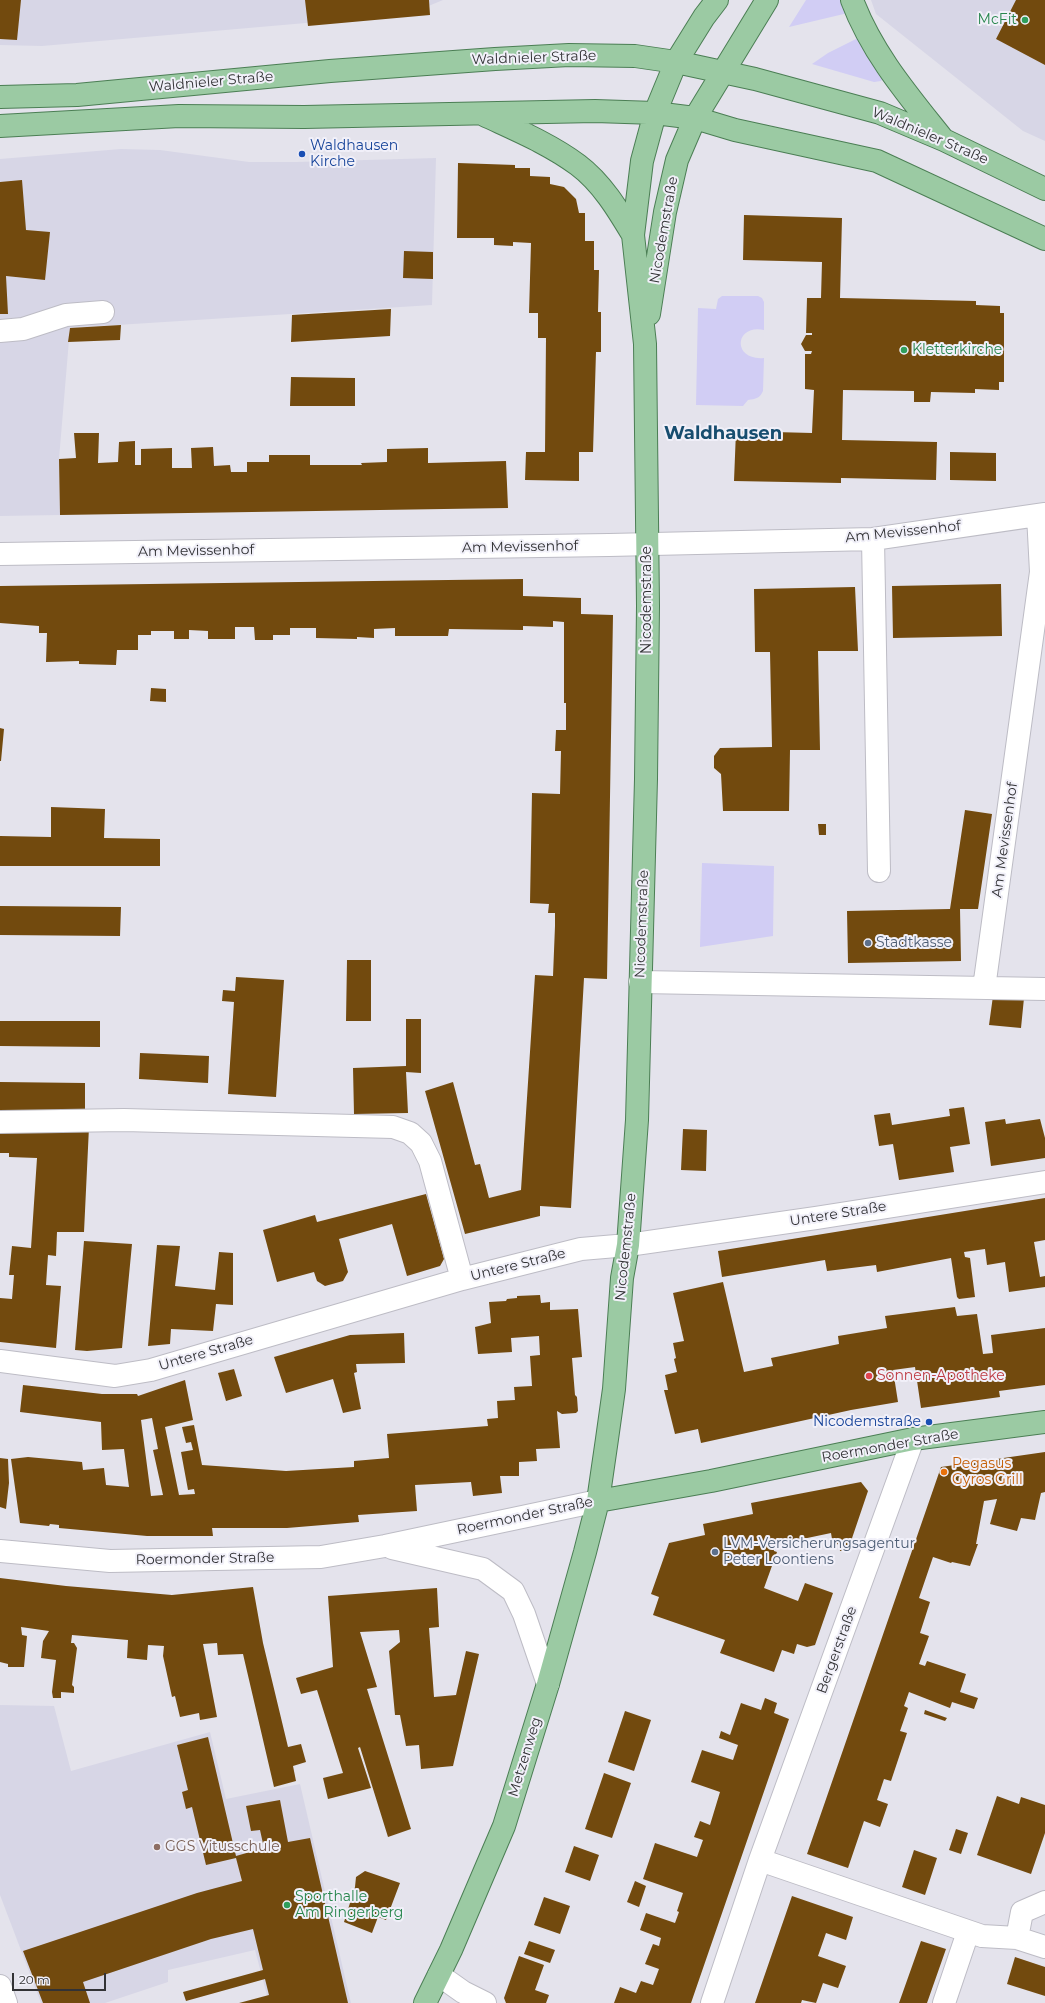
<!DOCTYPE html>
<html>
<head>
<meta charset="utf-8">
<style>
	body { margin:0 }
	#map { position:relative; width:1045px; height:2003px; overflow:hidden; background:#e4e3ec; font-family:Montserrat,sans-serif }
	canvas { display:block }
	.scale { position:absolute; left:12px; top:1973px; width:94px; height:18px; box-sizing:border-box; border:2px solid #323235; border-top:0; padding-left:5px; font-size:12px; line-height:14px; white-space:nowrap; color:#323235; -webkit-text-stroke:3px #f1f0f9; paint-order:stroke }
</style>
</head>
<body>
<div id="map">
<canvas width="1045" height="2003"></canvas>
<div class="scale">20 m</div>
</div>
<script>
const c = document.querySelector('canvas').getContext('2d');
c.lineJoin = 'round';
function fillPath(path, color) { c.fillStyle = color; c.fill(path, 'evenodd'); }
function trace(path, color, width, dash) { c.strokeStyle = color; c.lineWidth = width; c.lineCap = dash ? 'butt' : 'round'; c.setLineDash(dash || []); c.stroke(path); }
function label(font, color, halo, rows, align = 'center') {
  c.font = font + ' Montserrat,sans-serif'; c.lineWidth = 4; c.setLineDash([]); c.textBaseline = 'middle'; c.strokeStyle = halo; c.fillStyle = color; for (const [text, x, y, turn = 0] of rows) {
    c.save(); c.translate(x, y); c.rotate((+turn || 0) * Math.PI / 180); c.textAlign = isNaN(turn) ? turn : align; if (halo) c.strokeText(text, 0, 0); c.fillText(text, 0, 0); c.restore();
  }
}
fillPath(new Path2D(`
	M0 0H443L409 14 42 46 0 45Z
	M871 0H1045V141L1023 131 876 14Z
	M121 149 160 150 249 162H296L436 158 432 305 70 328 59 459 60 515 0 516V159Z
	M0 1705 54 1706 71 1771 210 1732 226 1799 300 1784 351 2003H269L255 1950 168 1970V1982L105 2003H41L0 1895Z`), '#d7d6e6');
fillPath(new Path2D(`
	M806 0H844L848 13 789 27Z
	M860 37 885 75 881 81 874 82 812 64 828 53Z
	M722 296H758L762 298 764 302V330C734 324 732 361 764 358L763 391C760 398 756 399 748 400L743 406 696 405 698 308 716 309 718 299Z
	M702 863 774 866 773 936 700 947Z`), '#d1cdf4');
fillPath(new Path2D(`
	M0 0H21L17 40 0 39Z
	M305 0H429L430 15 308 26Z
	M1016 0H1045V65L996 39Z
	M458 163 515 165V168H530V176L550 177V184L564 187 576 199 579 213H585V241H594V270H599L598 312H601V352H596L593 452H579V481L525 480 526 452H545L546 338H538V313H529L531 243 513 242V246L494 245V238H457Z
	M22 180 26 230 50 232 45 280 6 276 8 314H0V182Z
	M744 215 842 218 840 298 976 301V305L1000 306V313H1004V382H999V390L975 389V393L931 392 930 402H914V391L843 390 842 440 937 442 936 480 841 478V483L734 481 736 431 812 433 814 390 805 389V354H811L812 351H805L801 344 806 335H812V333H806L807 298H821L822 262 743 260Z
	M404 251 433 252V279L403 278Z
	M391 309 390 336 291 342 292 315Z
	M121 325 120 340 68 342 70 328Z
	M291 377 355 378V406H290Z
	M74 433H99L98 463 118 462 119 442 135 441V465H141V449L172 448V468H192L191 448 213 447 214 466 230 465 231 472H247V462H269V455H310V465H362L361 463 387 462V449L428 448V463L506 461 508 508 60 515 59 459 76 458Z
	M950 452 996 453V481L950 480Z
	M523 579V596L581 598V614L613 615 607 979 584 978 571 1208 540 1206V1216L465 1234 425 1091 453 1082 475 1165 480 1164 489 1198 521 1190 535 975 553 976 555 926V913H548L549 904 530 903 532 793 560 794 561 751H555L556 730H566V703H564V622L553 621V627L523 626V630L449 629 448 636H395V628L374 629V638L357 637V639L316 638V628H290V635H273V640H255L254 627H235V639H208V631L189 630V639H174V631H151V635H138V650H117L116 665 79 664V661L46 662 47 633H39V626L0 623V586Z
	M1001 584 1002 636 893 638 892 586Z
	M855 587 858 651H818L820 750H790L789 811H723L721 774 714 768V756L720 748 772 747 770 652H755L754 589Z
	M151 688 166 689V702L150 701Z
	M0 728 4 729 1 761H0Z
	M51 807 105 809 104 838 160 839V866H0V836L51 837Z
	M965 810 992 814 978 909H960L961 961 848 963 847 911 950 909Z
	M818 824H826V835H819Z
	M0 906 121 907 120 936 0 935Z
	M347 960H371V1021H346Z
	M236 977 284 980 276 1097 228 1094 234 1002 222 1001 223 990 235 991Z
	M993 996 1024 998 1021 1028 989 1025Z
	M406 1019H421V1073L406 1072 408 1113 354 1114 353 1068 406 1066Z
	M0 1021H100V1047L0 1046Z
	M140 1053 209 1056 208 1083 139 1079Z
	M0 1082 85 1083V1113L0 1112Z
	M964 1107 970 1144 950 1147 954 1172 899 1180 893 1144 879 1146 874 1115 890 1113 892 1125 950 1116 949 1109Z
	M1005 1119 1006 1124 1040 1119 1045 1138V1158L991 1166 985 1122Z
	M89 1127 84 1232H57L56 1256 48 1255 46 1285 61 1286 56 1348 0 1342V1298L12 1299 14 1275H9L12 1246 31 1248 37 1158 9 1157V1153H0V1128Z
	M683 1129 707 1130 706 1171 681 1170Z
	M426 1194 444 1259 440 1266 407 1276 392 1224 339 1239 348 1272 343 1281 325 1286 317 1281 314 1272 277 1282 263 1230 315 1215 317 1222Z
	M1045 1198V1240L1034 1242 1040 1277 1045 1276V1287L1009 1292 1005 1262 987 1265 985 1249 964 1252 965 1257 970 1258 975 1297 959 1299 957 1297 951 1258 877 1272 876 1265 827 1271 825 1260 722 1277 718 1251Z
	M84 1241 132 1244 122 1348 87 1351 75 1350Z
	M157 1245 180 1246 175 1286 215 1290 219 1252 233 1253V1305L216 1304 213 1331 171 1329 170 1344 148 1346Z
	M723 1282 744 1372 773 1366 771 1358 839 1344 838 1336 887 1328 885 1316 955 1307 957 1316 977 1314 983 1354 993 1353 991 1335 1045 1328V1385L999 1391 1000 1397 921 1408 915 1367 893 1370 898 1402 851 1410 701 1443 698 1429 675 1434 664 1390H668L665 1375 677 1372 674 1359 676 1358 673 1343 684 1341 673 1293Z
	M540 1295 541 1303 550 1302V1310L578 1309 582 1357 572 1358 575 1395 577 1397 578 1411 576 1413 562 1414 557 1411 560 1448 536 1449 537 1461 519 1462V1476H500L502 1493 473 1496 471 1482 415 1485 417 1511 358 1515 359 1522 287 1528H212L213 1536H147L59 1528V1525L50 1524 49 1526 20 1523 11 1459 28 1457 82 1462 83 1470 104 1468 106 1485 129 1487 124 1449 102 1450 101 1422 20 1412 23 1385 102 1394H137L138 1396 185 1380 193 1420 165 1427 179 1495 195 1494 194 1489 188 1490 181 1452 193 1450 191 1442 186 1443 182 1427 194 1425 202 1465 286 1471 354 1467V1461L389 1458 387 1434 488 1426 487 1419 498 1418 497 1401 515 1400 514 1387 532 1386 530 1356 540 1355 539 1336 511 1338 512 1352 478 1354 475 1327 491 1323 489 1302 506 1301 507 1299 517 1298V1296ZM152 1418 158 1449 153 1450 163 1495 151 1496 141 1420Z
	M404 1333 405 1363 356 1364 357 1372 354 1373 361 1409 343 1413 333 1379 286 1393 274 1357 350 1335Z
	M234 1369 242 1396 226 1401 218 1373Z
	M1045 1452V1492L1041 1493 1035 1520 1021 1518 1017 1531 990 1524 997 1499 984 1501 976 1544H978L970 1566 952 1562 951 1563 933 1557 919 1598 930 1602 920 1633 929 1636 919 1664 925 1666 927 1661 966 1674 960 1692 978 1698 974 1709 952 1702 950 1708 909 1692 904 1706 908 1708 900 1731 907 1733 891 1781 884 1779 877 1800 888 1804 880 1827 864 1821 848 1868 807 1854 941 1467Z
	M0 1458 8 1459 9 1483 6 1509 0 1507Z
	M861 1482 868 1491 848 1550 840 1551 839 1544 833 1545 831 1533 793 1541 792 1539 772 1542 774 1551 777 1552 764 1588 798 1601 805 1583 833 1593 815 1645 807 1647 797 1644 794 1654 782 1650 774 1672 720 1653 725 1640 653 1615 659 1597 651 1594 669 1543 705 1535 703 1524 753 1514 751 1503Z
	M0 1578 66 1586 172 1595 253 1587 263 1643 288 1747 301 1744 306 1762 293 1766 296 1781 274 1787 243 1654 218 1655 217 1643 203 1644 217 1717 200 1720 199 1713 180 1717 175 1696 172 1697 163 1656 164 1646 148 1645 147 1660 127 1658 128 1640 72 1635 71 1643H74L77 1648 72 1685 74 1687V1693L61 1692V1698H53L52 1692 56 1660 41 1658 43 1641 49 1631 21 1627 22 1635 27 1636 24 1667H8V1664L0 1662Z
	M437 1588 439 1627 429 1628 434 1697 456 1695 466 1651 479 1654 453 1766 421 1769 419 1745 406 1746 400 1715H395L389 1651 400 1642 399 1630 360 1632 377 1687 367 1689 411 1829 388 1837 360 1747 358 1748 371 1788 328 1799 323 1778 343 1773 317 1690 301 1694 296 1678 333 1667 328 1596Z
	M765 1698 777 1703 774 1713 789 1719 691 2003H614L620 1987 636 1993 641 1981 653 1985 659 1969 645 1964 653 1944 659 1946 661 1938 640 1930 646 1913 675 1923 679 1912 677 1911 683 1893 643 1879 655 1843 697 1857 703 1840 694 1837 700 1821 710 1825 720 1792 691 1782 702 1750 733 1760 738 1745 719 1738 721 1731 730 1735 741 1703 761 1710Z
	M925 1710 947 1718 945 1721 924 1714Z
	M625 1711 651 1720 634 1771 608 1762Z
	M208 1737 236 1856 264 1848 260 1830 251 1831 246 1806 280 1800 288 1842 310 1838 348 2003H239L269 1995 265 1979 186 2001 183 1992 263 1970 253 1929 211 1939 83 1982 90 2003H43L23 1951 197 1893 242 1881 236 1858 206 1865 192 1807 186 1809 182 1792 188 1790 177 1745Z
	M604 1773 631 1783 612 1838 585 1829Z
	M997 1796 1019 1804 1021 1797 1045 1805V1833L1031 1874 977 1855Z
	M956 1829 968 1833 961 1854 949 1850Z
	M574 1846 599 1855 590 1881 565 1872Z
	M914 1850 937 1858 925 1895 902 1887Z
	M365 1871 400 1883 386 1920 378 1917 372 1933 344 1922 355 1887 356 1877Z
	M635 1881 646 1886 639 1907 627 1902Z
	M792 1896 853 1917 846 1940 826 1933 818 1956 846 1966 838 1988 823 1983 816 2003 802 2000 801 2003H755Z
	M544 1897 570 1906 560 1934 534 1925Z
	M529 1941 555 1950 550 1963 524 1954Z
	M921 1941 946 1949 927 2003H899Z
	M519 1956 544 1965 535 1990 549 1995 546 2003H506L504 1998Z
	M1015 1957 1045 1967V1996L1007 1984Z`), '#724a0e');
const minor = new Path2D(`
	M0 331 23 329 66 315 103 312
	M873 539 879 871
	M0 554 609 545 873 539 1045 514
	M640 982 1045 989
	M984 988 1041 572 1038 515
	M0 1122 124 1120 393 1127 410 1133 421 1143 430 1161 462 1279
	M0 1361 115 1376 151 1370 462 1279 581 1249 628 1245 816 1218 1045 1182
	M392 1548 483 1569 513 1591 524 1614 548 1684
	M0 1551 110 1561 321 1557 385 1546 598 1501
	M760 1860 982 1936 1017 1938 1045 1947
	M1017 1938 1022 1912 1045 1902
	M439 1975 463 1992 485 2003
	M0 1986 6 2003
	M712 2003 760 1860 913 1439
	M944 2003 968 1932`);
const major = new Path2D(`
	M852 0C872 53 907 94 942 138
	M0 97 77 95 330 71 495 59 569 55 635 56 676 62 755 79 880 113 944 140 1045 189
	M484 115C516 130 550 144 578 165 602 183 618 210 633 235
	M0 126 179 116 304 117 595 111 655 113 695 118 735 130 877 161 1045 239
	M649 314 665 212 677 160 695 118 767 0
	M598 1501 711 1481 913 1439 1045 1422
	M425 2003 451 1950 504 1826 548 1684 585 1552 598 1501 607 1439 614 1389 622 1278 628 1245 637 1120 646 779 648 606 645 344 633 235 642 161 655 113 676 62 704 17 717 0`);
trace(minor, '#bdbcc5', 24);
trace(major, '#4b7e54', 24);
trace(minor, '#fff', 22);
trace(major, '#9bcaa3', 22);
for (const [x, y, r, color] of [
	[1025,20,4,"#2e9e5b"],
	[302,154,4,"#1a4fb4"],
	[904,350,4,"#2e9e5b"],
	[868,943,4,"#5c6f8a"],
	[869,1376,4,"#e0444e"],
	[929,1422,4,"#1a4fb4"],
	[944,1472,4,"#e8710a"],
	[715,1552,4,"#5c6f8a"],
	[157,1847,4,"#8d6e63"],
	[287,1905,4,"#2e9e5b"]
]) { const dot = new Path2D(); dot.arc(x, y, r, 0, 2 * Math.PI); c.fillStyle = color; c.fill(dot); trace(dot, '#f1f0f9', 1.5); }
label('14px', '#27864d', '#f1f0f9', [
	["McFit",1017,20,"right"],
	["Kletterkirche",912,350],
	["Sporthalle",295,1897],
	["Am Ringerberg",295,1913]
], 'left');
label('14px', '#323235', '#f1f0f9', [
	["Waldnieler Straße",534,58,-2],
	["Waldnieler Straße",211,82,-5],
	["Waldnieler Straße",930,136,23],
	["Nicodemstraße",664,230,-80],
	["Am Mevissenhof",903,532,-6],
	["Am Mevissenhof",520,547,-1],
	["Am Mevissenhof",196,551,-1],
	["Nicodemstraße",647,600,-90],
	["Am Mevissenhof",1005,840,-82],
	["Nicodemstraße",642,924,-88],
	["Untere Straße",838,1214,-9],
	["Nicodemstraße",626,1247,-84],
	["Untere Straße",518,1265,-14],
	["Untere Straße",206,1353,-16],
	["Roermonder Straße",890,1446,-10],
	["Roermonder Straße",525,1516,-12],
	["Roermonder Straße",205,1559,-1],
	["Bergerstraße",837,1650,-70],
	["Metzenweg",525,1757,-73]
]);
label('14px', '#164399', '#f1f0f9', [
	["Waldhausen",310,146],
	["Kirche",310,162],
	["Nicodemstraße",921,1422,"right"]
], 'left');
label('14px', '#4e5e75', '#f1f0f9', [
	["Stadtkasse",876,943],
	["LVM-Versicherungsagentur",723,1544],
	["Peter Loontiens",723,1560]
], 'left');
label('14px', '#be3a42', '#f1f0f9', [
	["Sonnen-Apotheke",877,1376]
], 'left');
label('14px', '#c56008', '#f1f0f9', [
	["Pegasus",952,1464],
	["Gyros Grill",952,1480]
], 'left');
label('14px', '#785e54', '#f1f0f9', [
	["GGS Vitusschule",165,1847]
], 'left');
label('bold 18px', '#174d6f', '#f1f0f9', [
	["Waldhausen",723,434]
]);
</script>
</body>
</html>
